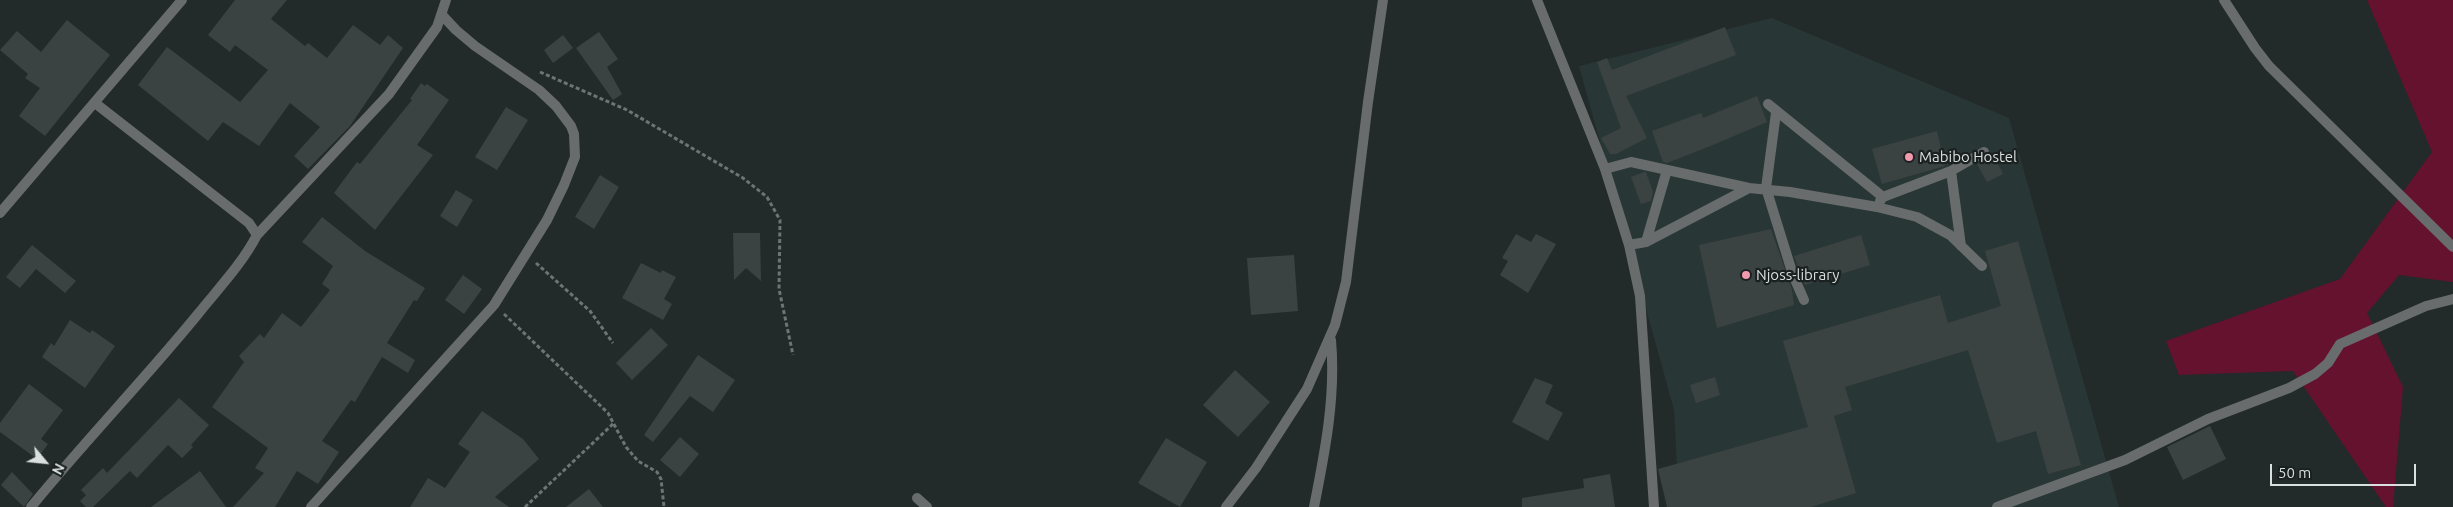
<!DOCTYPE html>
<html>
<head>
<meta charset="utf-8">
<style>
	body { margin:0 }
	#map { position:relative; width:2453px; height:507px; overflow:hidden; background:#232a2a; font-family:Ubuntu,sans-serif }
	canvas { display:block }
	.north { position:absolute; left:20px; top:437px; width:50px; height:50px; -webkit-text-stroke:4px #1a2120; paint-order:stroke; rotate:118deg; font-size:14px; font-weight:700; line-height:20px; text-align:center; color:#d9dede }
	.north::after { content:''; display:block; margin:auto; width:18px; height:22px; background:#d9dede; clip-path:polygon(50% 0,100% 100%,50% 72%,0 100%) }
	.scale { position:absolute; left:2270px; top:464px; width:146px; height:22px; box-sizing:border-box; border:2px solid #d9dede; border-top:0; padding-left:6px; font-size:15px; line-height:18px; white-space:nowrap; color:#d9dede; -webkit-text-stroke:4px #1a2120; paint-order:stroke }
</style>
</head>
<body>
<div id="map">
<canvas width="2453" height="507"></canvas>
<div class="north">N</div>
<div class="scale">50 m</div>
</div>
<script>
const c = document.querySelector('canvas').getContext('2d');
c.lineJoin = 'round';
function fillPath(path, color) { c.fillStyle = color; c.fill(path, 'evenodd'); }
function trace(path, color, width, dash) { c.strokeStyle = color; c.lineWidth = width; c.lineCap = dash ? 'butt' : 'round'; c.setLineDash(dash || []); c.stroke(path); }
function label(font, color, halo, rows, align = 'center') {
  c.font = font + ' Ubuntu,sans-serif'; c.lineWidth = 4.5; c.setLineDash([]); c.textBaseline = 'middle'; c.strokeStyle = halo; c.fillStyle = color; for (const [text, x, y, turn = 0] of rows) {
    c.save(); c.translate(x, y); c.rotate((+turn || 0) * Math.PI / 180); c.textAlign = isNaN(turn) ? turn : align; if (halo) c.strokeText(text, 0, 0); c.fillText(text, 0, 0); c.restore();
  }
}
fillPath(new Path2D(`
	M1772 18 2009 118 2119 507H1679L1674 410 1579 66Z`), '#283635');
fillPath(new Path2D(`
	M2367 0H2453V282L2399 275 2367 313 2403 387 2393 507H2386L2293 371 2179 375 2166 341 2340 279 2432 152Z`), '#64122e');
fillPath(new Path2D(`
	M235 0H287L271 19 305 46 308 43 327 58 353 25 380 45 388 35 403 48 350 126 308 169 294 156 320 127 290 103 259 146 223 122 208 141 138 85 167 47 240 102 268 70 235 45 230 52 208 35Z
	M67 20 110 55 45 136 19 116 40 88 25 78 28 74 0 50 17 31 41 52Z
	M1725 27 1736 55 1626 96 1647 138 1616 154H1610L1601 138 1621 128 1597 62 1607 58 1612 70Z
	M599 32 618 59 607 67 622 94 613 100 576 48Z
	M563 35 573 48 553 63 544 50Z
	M421 83 425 86 427 84 449 100 417 145 433 155 375 230 334 193 357 162 360 164 412 100 410 99Z
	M1757 96 1767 122 1713 145 1667 163 1663 162 1652 131 1701 113 1703 118Z
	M506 107 528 120 497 170 475 157Z
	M1937 131 1945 166 1882 184 1872 149Z
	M1993 154 2003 174 1987 182 1977 164Z
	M1644 172H1646L1653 192 1651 201 1641 204 1631 177Z
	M600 175 619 187 594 229 575 217Z
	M456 190 473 200 457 227 440 216Z
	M322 217 365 251 425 288 417 301 414 300 387 343 415 360 408 373 382 357 355 402 351 400 322 441 339 452 318 484 297 471 275 507H233L264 473 255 468 268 448 212 407 244 362 239 356 260 334 264 338 282 313 301 327 330 290 322 284 333 266 302 242Z
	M1771 229 1792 290 1794 305 1717 328 1699 245Z
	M733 233H760L761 281 746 268 734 280Z
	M1516 234 1531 242 1536 234 1556 244 1528 293 1500 275 1508 261 1502 258Z
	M1861 235 1870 265 1805 285 1794 256Z
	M2018 241 2081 465 2048 474 2036 431 1997 443 1968 350 1845 387 1852 410 1834 416 1856 493 1811 507H1667L1658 469 1808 427 1783 341 1940 295 1948 323 2001 306 1985 251Z
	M32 245 76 281 65 293 36 269 20 288 6 277Z
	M1294 255 1298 311 1251 315 1247 258Z
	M641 263 661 273 662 270 676 277 664 299 672 304 663 320 622 298Z
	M463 275 482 289 464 314 445 300Z
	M70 320 90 333 92 330 115 346 85 388 42 357 51 343 54 346Z
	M651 328 668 345 632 380 616 363Z
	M698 355 735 380 713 412 690 396 653 442 644 435Z
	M1235 370 1270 402 1238 437 1203 405Z
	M1715 377 1720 395 1696 403 1690 385Z
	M1535 378 1553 385 1545 403 1563 413 1548 441 1512 422Z
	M29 384 63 410 41 439 48 444 37 459 0 432V423Z
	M179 398 209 425 191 445 193 447 182 458 168 445 137 478 130 471 93 507H86L80 501 86 495 81 490 103 468 107 473Z
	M482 411 523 439 539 459 495 497 509 507H410L428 478 445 488 470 452 458 444Z
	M2210 426 2226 459 2183 480 2167 447Z
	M680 437 699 454 680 477 660 460Z
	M1166 438 1207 462 1180 507 1138 483Z
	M200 471 226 507H151Z
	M12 472 33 494 24 507 1 485Z
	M1610 474 1615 507H1522V498L1584 488 1583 479Z
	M589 489 603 507H566Z`), '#3b4342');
trace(new Path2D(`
	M540 72 627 110 743 178 767 197 780 220 779 289 793 355
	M536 263 590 311 613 343
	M504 314 608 413 626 447 638 461 657 472 661 479 664 507
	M525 507 614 423`), '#6e7474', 3, [4, 2.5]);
trace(new Path2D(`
	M1537 0 1605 169 1629 245 1640 296 1654 507
	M2224 0 2255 48 2269 66 2453 247
	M1768 104 1883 197
	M1776 113 1766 188 1793 275 1804 300
	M1605 169 1631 162 1749 188 1790 192 1877 207 1917 217 1950 235 1982 266
	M1951 171 1961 246
	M1880 201 1883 197 1951 171 1984 152
	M1646 242 1667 170
	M1629 245 1646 242 1749 188
	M1997 507 2125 460 2208 419 2289 388 2315 374 2328 363 2340 344 2426 306 2453 299`), '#686c6c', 10);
trace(new Path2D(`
	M0 213 182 0
	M257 235 389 94 437 27 446 0
	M917 498 927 507
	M31 507C85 441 144 380 198 314 218 289 242 264 257 235L249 223 95 103
	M311 507 494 305 547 220 564 185 575 157 574 134 571 126 556 106 539 90 475 46 456 30 442 15
	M1226 507 1256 468 1307 389 1335 325 1346 282 1368 102 1383 0
	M1314 507C1325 452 1336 396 1331 340`), '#686c6c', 10);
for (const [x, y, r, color] of [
	[1909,157,5,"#f29aad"],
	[1746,275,5,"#f29aad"]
]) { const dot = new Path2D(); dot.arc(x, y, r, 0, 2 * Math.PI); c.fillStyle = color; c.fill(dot); trace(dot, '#1a2120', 2); }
label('15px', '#d9dede', '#1a2120', [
	["Mabibo Hostel",1919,157],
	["Njoss-library",1756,275]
], 'left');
</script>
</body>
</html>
